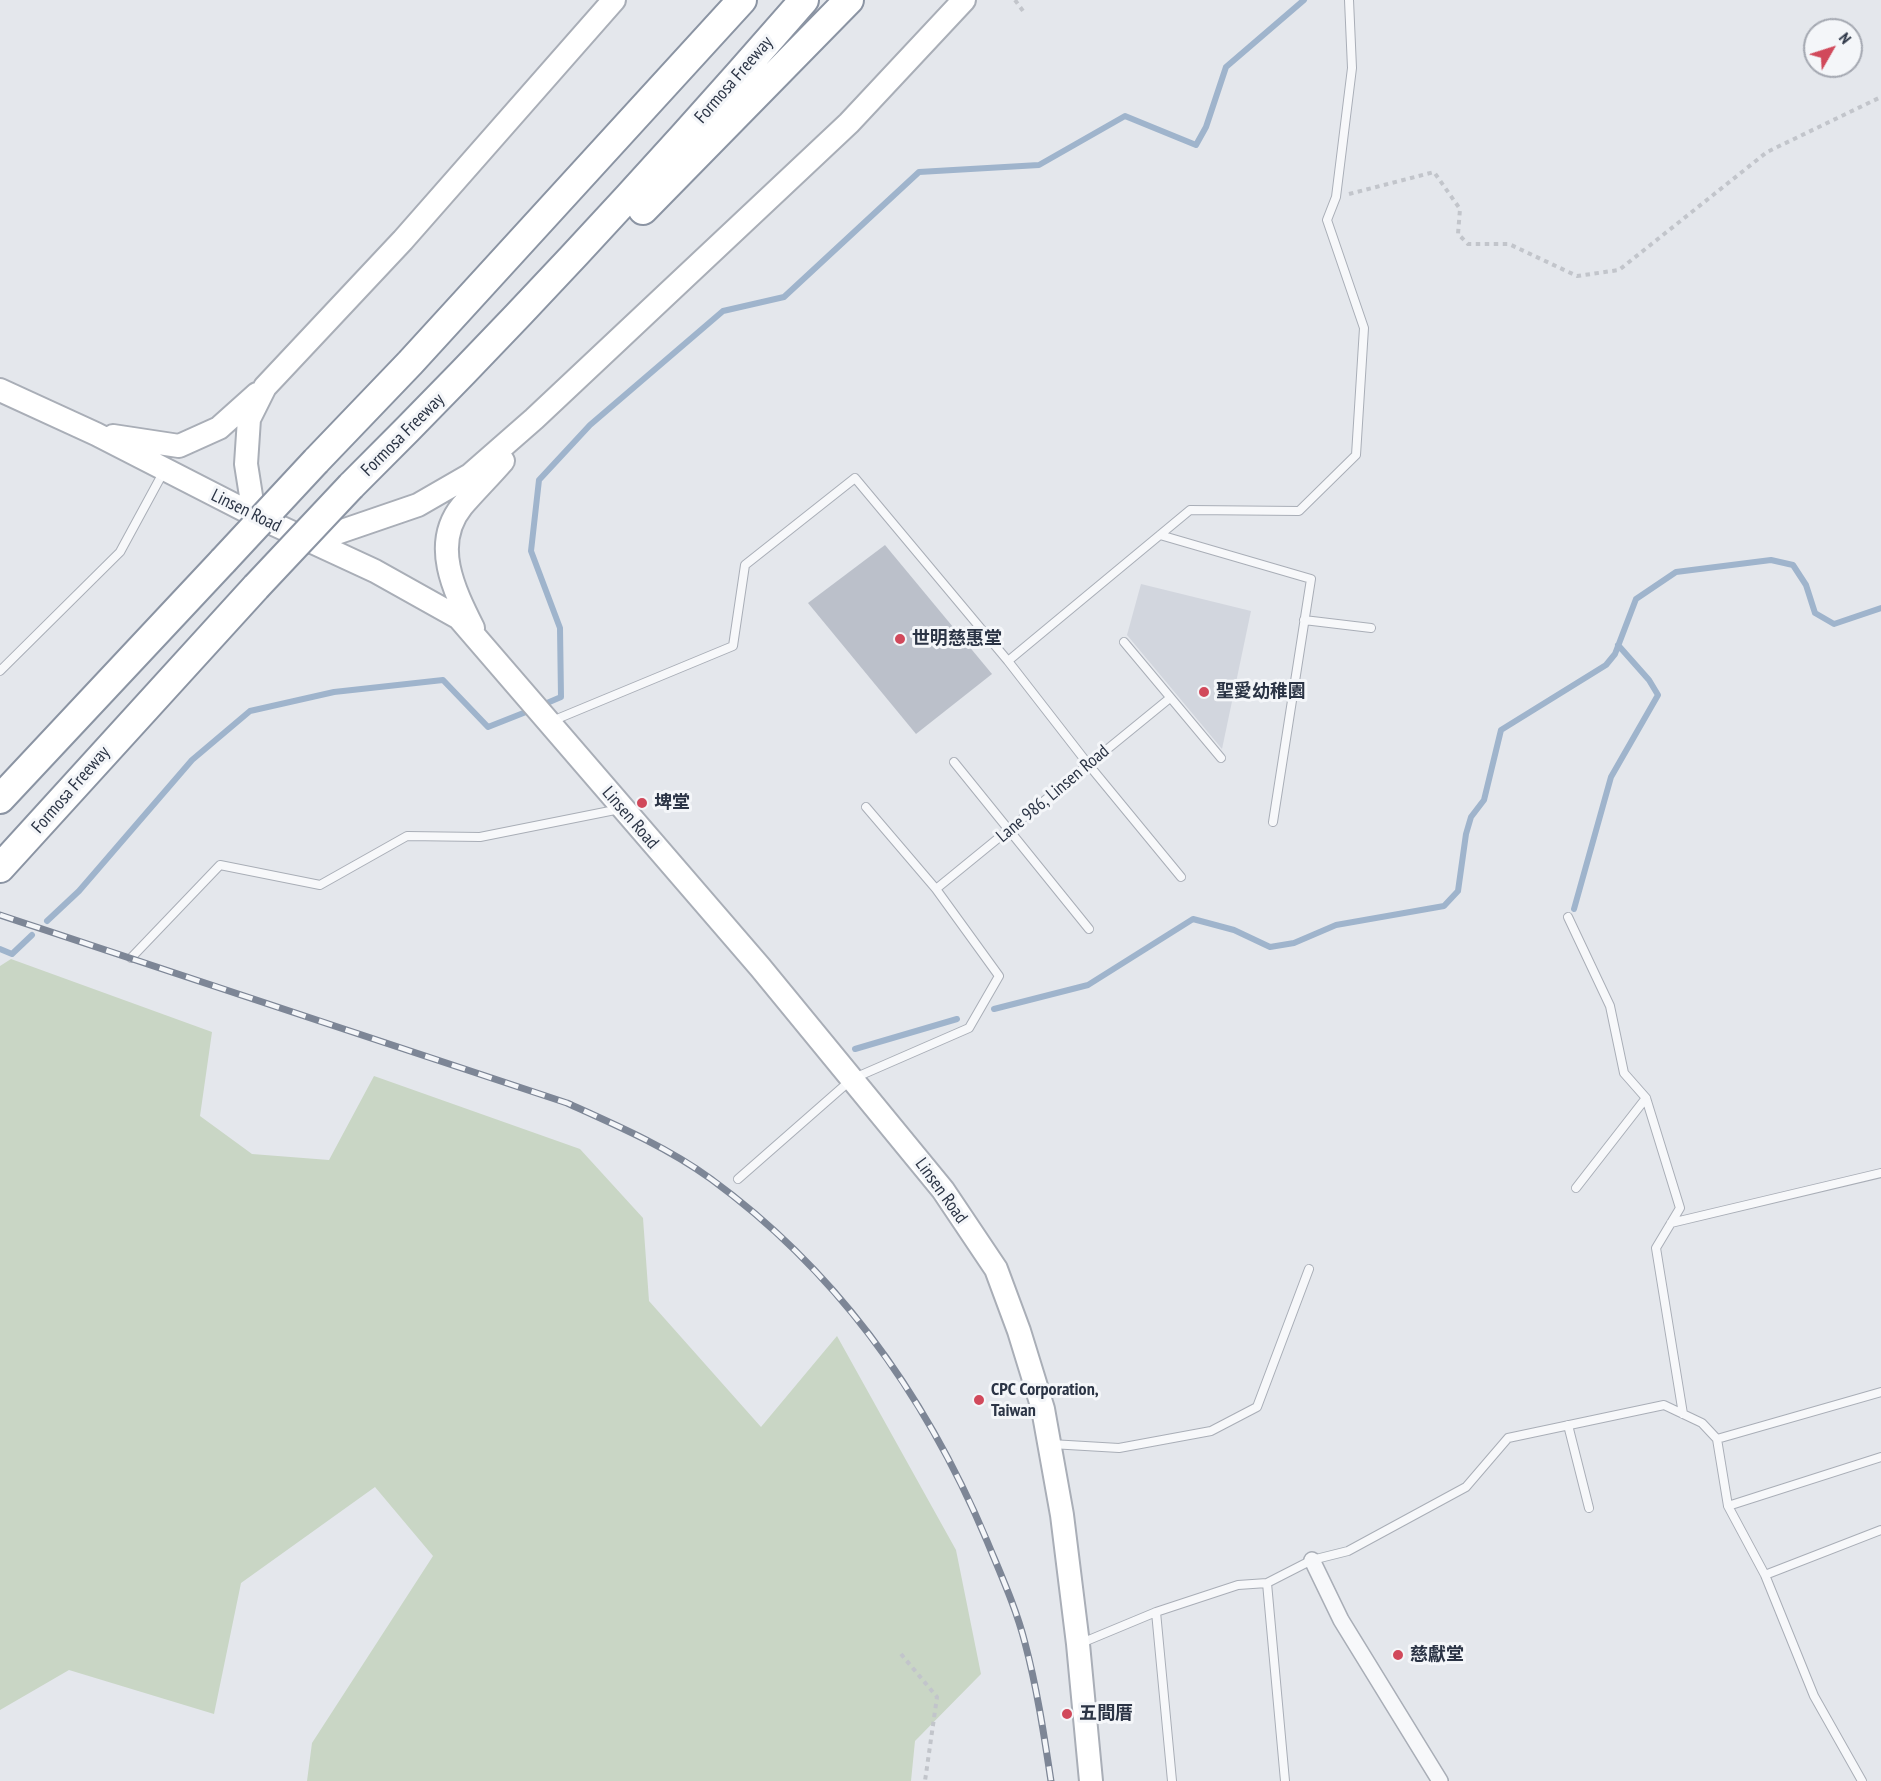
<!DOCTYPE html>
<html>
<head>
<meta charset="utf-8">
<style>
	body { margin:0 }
	#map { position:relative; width:1881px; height:1781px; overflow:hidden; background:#e4e7ec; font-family:"PT Sans Narrow",sans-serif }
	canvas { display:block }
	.north { position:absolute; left:1803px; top:18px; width:60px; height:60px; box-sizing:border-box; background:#f4f6f9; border:2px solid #a4a8b1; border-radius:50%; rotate:51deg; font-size:16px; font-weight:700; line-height:24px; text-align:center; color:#2b3445 }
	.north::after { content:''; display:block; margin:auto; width:21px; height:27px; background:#d1495b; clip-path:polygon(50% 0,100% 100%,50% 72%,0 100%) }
</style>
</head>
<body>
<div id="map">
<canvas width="1881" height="1781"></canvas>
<div class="north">N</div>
</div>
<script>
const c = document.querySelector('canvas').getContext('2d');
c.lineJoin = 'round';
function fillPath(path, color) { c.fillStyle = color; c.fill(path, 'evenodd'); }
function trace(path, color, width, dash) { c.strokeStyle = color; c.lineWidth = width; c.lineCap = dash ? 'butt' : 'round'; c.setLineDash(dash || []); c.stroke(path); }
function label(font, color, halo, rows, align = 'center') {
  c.font = font + ' "PT Sans Narrow","Noto Sans TC",sans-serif'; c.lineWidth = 6; c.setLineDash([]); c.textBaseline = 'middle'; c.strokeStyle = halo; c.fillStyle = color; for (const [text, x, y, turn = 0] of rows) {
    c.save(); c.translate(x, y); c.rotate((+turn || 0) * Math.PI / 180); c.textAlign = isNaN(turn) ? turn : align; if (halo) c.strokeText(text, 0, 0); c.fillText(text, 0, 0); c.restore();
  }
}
fillPath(new Path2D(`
	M1141 584 1251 611 1222 749 1127 635Z`), '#d2d6de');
fillPath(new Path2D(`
	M11 959 212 1032 200 1116 252 1154 329 1160 374 1076 580 1149 643 1218 649 1301 761 1427 837 1336 956 1550 981 1674 915 1741 911 1781H307L312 1743 433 1556 375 1487 241 1583 214 1714 69 1670 0 1710V966Z`), '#c9d6c5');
trace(new Path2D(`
	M540 706 561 697 560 628 531 551 539 480 590 425 723 311 784 297 919 172 1039 165 1125 116 1196 145 1206 127 1226 67 1304 0
	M1574 909 1611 777 1658 695 1649 680 1618 645
	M47 921 79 891 192 760 250 711 334 692 443 680 488 727 531 710
	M0 949 12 954 32 935
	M994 1009 1088 985 1193 919 1234 930 1270 947 1294 943 1336 925 1444 906 1458 891 1466 834 1471 817 1484 800 1501 730 1606 665 1615 654 1636 599 1676 572 1771 560 1793 565 1806 585 1815 613 1834 624 1881 608
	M855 1049 957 1019`), '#9fb4cc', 6);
fillPath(new Path2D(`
	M885 545 992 674 916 734 808 603Z`), '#bbc0ca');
const lane = new Path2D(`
	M1160 535 1311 579 1273 822
	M1304 620 1371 628
	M1124 642 1221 758
	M1008 661 1190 510 1299 511 1356 455 1364 328 1327 220 1336 197 1352 68 1349 0
	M0 671 120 552 164 471
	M552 721 733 646 745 565 855 478 1008 661 1088 764 1181 877
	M954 762 1089 929
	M936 889 1170 698
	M1568 917 1610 1006 1624 1073 1646 1098 1680 1208 1656 1248 1683 1414
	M131 958 220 865 320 885 407 836 480 837 620 809
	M738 1179 852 1079 969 1028 999 976 936 889 866 807
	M1576 1188 1646 1098
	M1671 1223 1881 1173
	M1568 1425 1589 1508
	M1717 1439 1881 1392
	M1051 1444 1119 1448 1211 1431 1257 1407 1309 1269
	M1728 1506 1881 1457
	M1765 1575 1881 1530
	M1267 1583 1285 1781
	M1156 1612 1172 1781
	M1079 1644 1156 1612 1238 1585 1267 1583 1312 1560 1348 1551 1466 1487 1508 1438 1664 1405 1702 1423 1717 1439 1728 1506 1765 1575 1814 1696 1862 1781`);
const street = new Path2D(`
	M1312 1560 1341 1620 1440 1781`);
const secondary = new Path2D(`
	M0 390 96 434 254 515 375 571 459 618 760 967 943 1190 996 1269 1019 1331 1043 1409 1062 1515 1078 1644 1091 1781
	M113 436 179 446 219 428 257 394
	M254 515 246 464 249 419 265 387 403 240 614 0
	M310 542 418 505 470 475 534 419 849 123 964 0
	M473 628C454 590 431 544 462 506 475 491 490 476 503 461`);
const highway = new Path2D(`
	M643 210 849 0
	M316 461 410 363 742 0
	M351 486C508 330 658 168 804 0
	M0 799 223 561
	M0 868 256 587`);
trace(lane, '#a9aeb7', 10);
trace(street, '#a9aeb7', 18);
trace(secondary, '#a9aeb7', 26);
trace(highway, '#8b94a3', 32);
trace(new Path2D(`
	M1015 0 1023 11
	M1349 194 1434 172 1460 209 1458 234 1468 244H1509L1577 276 1619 270 1767 152 1881 97
	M901 1654 937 1697 925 1781`), '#c2c5cb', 4, [4.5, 4.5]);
trace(lane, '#f7f8fa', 8);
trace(street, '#f7f8fa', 15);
trace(secondary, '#fff', 22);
trace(highway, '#fff', 28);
const rail = new Path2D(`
	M0 915 567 1103C616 1125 667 1147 711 1179 837 1271 927 1398 987 1541 1001 1575 1016 1608 1025 1643 1037 1688 1044 1735 1051 1781`);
trace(rail, '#7d8696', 7);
trace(rail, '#f4f6f9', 4.5, [14]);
const highwayBridge = new Path2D(`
	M223 561 316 461
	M256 587 351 486`);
trace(highwayBridge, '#8b94a3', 32, []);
trace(highwayBridge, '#fff', 28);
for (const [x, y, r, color] of [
	[900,639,6,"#d1495b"],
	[1204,692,6,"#d1495b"],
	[642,803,6,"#d1495b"],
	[979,1400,6,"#d1495b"],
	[1398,1655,6,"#d1495b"],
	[1067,1714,6,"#d1495b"]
]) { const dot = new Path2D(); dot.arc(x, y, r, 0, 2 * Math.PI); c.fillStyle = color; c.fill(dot); trace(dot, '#f4f6f9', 2); }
label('18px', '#2b3445', '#f4f6f9', [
	["Formosa Freeway",734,80,-49],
	["Formosa Freeway",403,435,-45],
	["Linsen Road",246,511,26],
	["Formosa Freeway",71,790,-49],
	["Lane 986, Linsen Road",1053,794,-40],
	["Linsen Road",630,818,49],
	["Linsen Road",941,1191,54]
]);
label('bold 18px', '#2b3445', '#f4f6f9', [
	["世明慈惠堂",912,639],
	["聖愛幼稚園",1216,692],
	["埤堂",654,803],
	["CPC Corporation,",991,1390],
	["Taiwan",991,1411],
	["慈獻堂",1410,1655],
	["五間厝",1079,1714]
], 'left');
</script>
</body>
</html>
